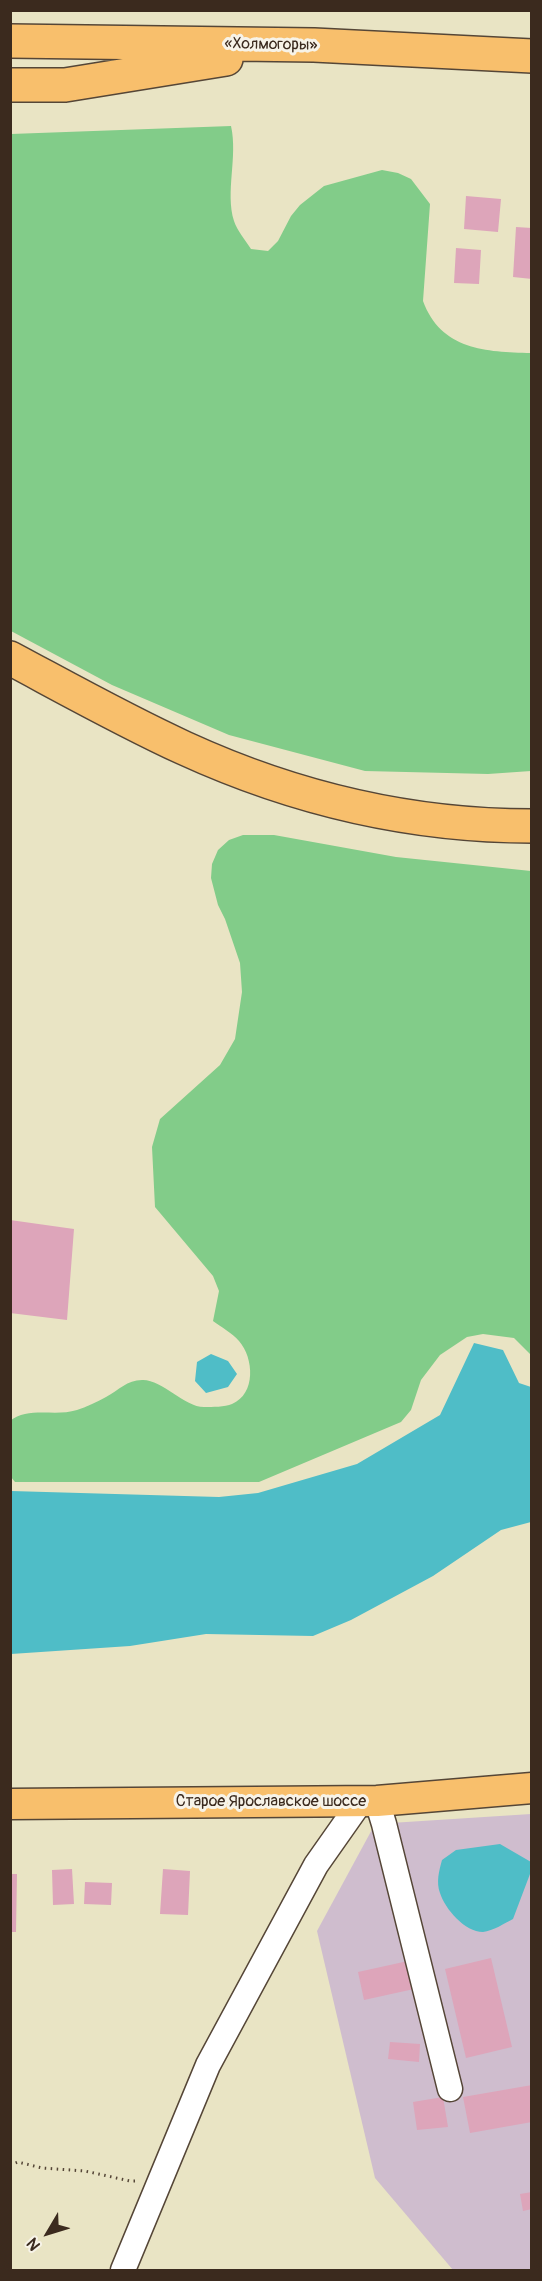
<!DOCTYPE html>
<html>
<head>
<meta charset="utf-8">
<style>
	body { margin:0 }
	#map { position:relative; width:542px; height:2281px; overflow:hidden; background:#e9e4c4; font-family:Pangolin,sans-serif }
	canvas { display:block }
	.frame { position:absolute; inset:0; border:12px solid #3b2a1e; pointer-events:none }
	.north { position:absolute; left:18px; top:2203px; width:60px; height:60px; -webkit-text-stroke:4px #f7f3e8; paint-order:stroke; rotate:232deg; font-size:16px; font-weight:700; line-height:24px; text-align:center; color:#3b2a1e }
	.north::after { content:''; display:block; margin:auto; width:21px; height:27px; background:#3b2a1e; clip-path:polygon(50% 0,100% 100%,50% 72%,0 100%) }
</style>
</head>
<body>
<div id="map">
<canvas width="542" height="2281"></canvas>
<div class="frame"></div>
<div class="north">N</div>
</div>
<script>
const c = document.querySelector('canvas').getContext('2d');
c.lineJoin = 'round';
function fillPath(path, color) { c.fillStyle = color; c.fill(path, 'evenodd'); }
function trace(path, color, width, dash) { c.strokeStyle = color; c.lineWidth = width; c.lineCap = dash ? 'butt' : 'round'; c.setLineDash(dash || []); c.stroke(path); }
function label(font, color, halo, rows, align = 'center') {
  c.font = font + ' Pangolin,sans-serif'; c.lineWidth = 6; c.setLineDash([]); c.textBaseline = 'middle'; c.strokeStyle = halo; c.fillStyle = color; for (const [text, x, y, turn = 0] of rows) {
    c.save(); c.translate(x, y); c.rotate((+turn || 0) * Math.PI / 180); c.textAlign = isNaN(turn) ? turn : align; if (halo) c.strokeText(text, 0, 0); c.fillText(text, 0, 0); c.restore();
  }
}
fillPath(new Path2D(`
	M531 1814V2270H453L375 2178 317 1931 375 1824Z`), '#cfbdce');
fillPath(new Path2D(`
	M231 126C238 157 225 192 234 221 237 230 245 240 251 249L268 251 278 241 291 216 300 205 324 186 382 170 398 173 411 179 430 204 423 301C441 350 486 352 531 353V771L488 774 365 771 229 735 112 685 11 631V134Z
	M243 835H274L396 857 531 871V1355L514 1338 483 1334 467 1337 440 1355 421 1380 411 1410 401 1422 259 1482H15L11 1477 10 1421C28 1406 55 1417 77 1410 86 1407 97 1402 106 1397 119 1390 127 1380 142 1380 162 1379 185 1408 205 1407 212 1407 225 1407 232 1404 256 1394 254 1358 239 1341 232 1333 221 1327 213 1321L219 1291 213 1276 155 1207 152 1147 160 1119 220 1065 235 1039 242 992 240 963 225 919 218 905 211 878 212 864 218 850 229 840Z`), '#82cc89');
fillPath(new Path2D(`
	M474 1343 503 1350 519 1383 531 1387V1522L501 1530 433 1576 351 1620 313 1636 206 1634 130 1646 11 1654V1491L219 1497 258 1493 357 1464 440 1415Z
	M211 1354 228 1361 237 1374 228 1387 206 1393 195 1381 197 1362Z
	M500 1844 531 1862 530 1874 513 1919C505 1923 493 1931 483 1932 465 1932 445 1909 440 1893 436 1882 439 1871 442 1860L456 1850Z`), '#4fbdc7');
fillPath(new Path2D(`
	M466 196 501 199 498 232 464 229Z
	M516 227 532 228V279L513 277Z
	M456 248 481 250 479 284 454 283Z
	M10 1220 74 1229 67 1320 10 1313Z
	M72 1869 74 1904 53 1905 52 1870Z
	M163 1869 190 1871 188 1915 160 1914Z
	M10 1874H17L16 1932H10Z
	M85 1882 112 1883 111 1905 84 1904Z
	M491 1958 512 2047 466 2058 445 1969Z
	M408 1961 414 1989 364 2000 358 1972Z
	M390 2042 420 2044 419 2062 388 2059Z
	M532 2085V2122L470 2133 463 2097Z
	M443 2097 448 2127 417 2130 413 2102Z
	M532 2192V2209L523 2211 520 2194Z`), '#dda5ba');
const minor = new Path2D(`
	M377 1801 384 1824 450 2089
	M123 2270 208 2065 316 1865 361 1801`);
const major = new Path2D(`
	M10 1804 377 1801 532 1788`);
const highway = new Path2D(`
	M10 41 314 45 532 56
	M10 85H65L226 59
	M10 658C68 689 125 721 184 748 293 798 411 826 532 826`);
trace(minor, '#554637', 27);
trace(major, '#554637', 33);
trace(highway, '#554637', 36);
trace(new Path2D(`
	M10 2165 18 2162 42 2168 85 2171 130 2181H139`), '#554637', 3, [1.5, 4.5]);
trace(minor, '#fff', 24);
trace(major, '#f8bf6c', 30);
trace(highway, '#f8bf6c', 33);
label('16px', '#3b2a1e', '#f7f3e8', [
	["«Холмогоры»",271,45,1],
	["Старое Ярославское шоссе",271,1802]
]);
</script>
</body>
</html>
